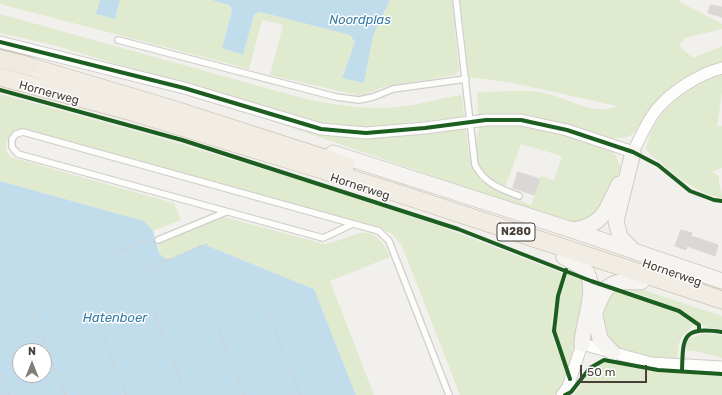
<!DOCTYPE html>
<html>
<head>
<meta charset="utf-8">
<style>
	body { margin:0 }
	#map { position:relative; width:722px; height:395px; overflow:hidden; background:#f2f0ed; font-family:Rubik,sans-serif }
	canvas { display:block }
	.north { position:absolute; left:12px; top:343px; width:40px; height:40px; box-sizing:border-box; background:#fff; border:1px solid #b6b3b0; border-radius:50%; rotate:0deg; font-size:11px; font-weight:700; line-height:16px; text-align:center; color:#484139 }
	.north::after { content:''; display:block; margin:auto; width:14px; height:18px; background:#847e78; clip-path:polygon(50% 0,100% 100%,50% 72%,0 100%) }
	.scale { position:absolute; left:580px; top:365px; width:67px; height:18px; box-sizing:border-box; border:2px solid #484139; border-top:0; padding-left:5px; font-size:12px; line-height:14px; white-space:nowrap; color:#484139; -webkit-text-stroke:3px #fff; paint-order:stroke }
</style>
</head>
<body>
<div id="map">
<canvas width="722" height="395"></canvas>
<div class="north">N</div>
<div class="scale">50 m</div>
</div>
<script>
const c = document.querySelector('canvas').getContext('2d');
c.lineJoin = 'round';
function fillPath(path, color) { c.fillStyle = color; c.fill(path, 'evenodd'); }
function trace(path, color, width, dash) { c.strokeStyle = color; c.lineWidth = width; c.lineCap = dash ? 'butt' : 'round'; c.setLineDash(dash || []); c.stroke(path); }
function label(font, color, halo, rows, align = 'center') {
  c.font = font + ' Rubik,sans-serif'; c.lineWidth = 3; c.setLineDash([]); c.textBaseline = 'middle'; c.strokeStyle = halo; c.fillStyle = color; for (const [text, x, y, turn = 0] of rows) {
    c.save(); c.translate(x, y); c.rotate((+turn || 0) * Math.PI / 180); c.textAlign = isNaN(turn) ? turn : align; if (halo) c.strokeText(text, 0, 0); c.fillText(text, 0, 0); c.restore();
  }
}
fillPath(new Path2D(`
	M0 0H100L96 14 115 19 120 0H211L229 5 232 10 222 48 243 55 254 15 260 12 350 35 355 42 342 77 364 83 373 36 390 0H452L459 71 455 75 383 87 361 96 270 75 283 25 262 20 249 69 0 4Z
	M460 0H680V2L722 24V29L685 38 679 46 693 58 722 46V63L651 109 633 134 625 138H608L532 116 513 114 478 116 477 92C497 92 520 89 540 92 565 96 592 117 617 106L513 83 469 77Z
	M0 14 302 98C336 105 369 111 405 106 424 104 442 97 462 95L464 117 363 128 335 126 313 122 53 45 0 33Z
	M722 74V92L717 127 722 126V168L712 172 719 176C718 184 722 189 722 198 693 193 672 172 650 154L646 148C653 112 688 84 722 74Z
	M0 94 154 136 345 194 445 228 559 272 561 274C561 293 549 312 552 332 555 356 579 373 554 395H460L402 246 392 234 381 229 24 130C10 130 7 138 6 150L10 157 174 203 181 220 153 231 144 221 0 181Z
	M272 121 308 129 465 126C468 140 468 154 473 166 481 190 510 196 531 205L541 176 554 180 562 156 521 144 505 187C488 182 474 167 475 148 475 140 479 131 481 124H521L575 137 604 147 615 154 621 168 600 213 584 223H570Z
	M224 217 324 244C355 240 371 214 390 257L330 281 374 395H356L314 289 203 244 170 259 163 258 159 253 158 243Z
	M568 274 583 281C591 299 574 350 569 371L556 331 560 297Z
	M619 287H634L722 316V329L707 328 680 309Z
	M616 291 678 313 694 325 683 335 679 343 677 359C652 357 628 357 606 342L600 318 610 296Z
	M702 334 722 335V358L696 351H687L686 345 688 339Z
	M608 362 645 370 722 375V395H573C585 382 589 365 608 362Z`), '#e0eacf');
fillPath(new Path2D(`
	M100 0H120L115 19 96 14Z
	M211 0H390L373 36 364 83 342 78 355 42 350 35 260 12 254 15 243 55 222 48 232 10 229 5Z
	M0 181 144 221 153 231 159 253 164 258 170 259 203 244 314 289 356 395H0ZM20 351H44V375H20Z`), '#c1ddec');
const building = new Path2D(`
	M711 5 722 7V17L708 13Z
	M518 172 540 179 534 195 513 188Z
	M681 230 692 233 691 236 718 245 715 256 687 246 686 250 675 246Z`);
fillPath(building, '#dad7d4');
trace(building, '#dad7d3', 1);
const service = new Path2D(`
	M456 0 475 165C485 184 501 189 519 196
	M118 40 336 97 359 100 373 97 393 89 466 79
	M353 224 323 238 18 154 12 147V139L16 134 23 132 379 231 389 241 449 395
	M158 240 226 212`);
const minor = new Path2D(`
	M0 42 184 88 321 129 366 133 425 128 486 120H521L567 130 633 152C640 138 647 121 657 109 672 91 699 74 722 68
	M562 395 568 387 582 344 651 363 722 367`);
const secondary = new Path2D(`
	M333 153 572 230 722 281
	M573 230C604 226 607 208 619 184
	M632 249 620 237 616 221 633 152
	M564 257C570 260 577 264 583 268 601 284 582 323 582 344
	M595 315 600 339 613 353
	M594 316C604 286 608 279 641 282`);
const primary = new Path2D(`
	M28 66 172 109 346 165
	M0 77 129 111 391 191 722 300`);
const trunk = new Path2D(`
	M0 59 28 66`);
trace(service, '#d0cecb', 8);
trace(minor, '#d0cecb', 13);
trace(secondary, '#d0ccc4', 17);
trace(primary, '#d3cbbc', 19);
trace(trunk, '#c8bcaa', 20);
trace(new Path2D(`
	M110 255 150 239
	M139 271 208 244
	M152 306 186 395
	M31 308 65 395
	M210 308 244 395
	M267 311 300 395
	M97 319 126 395
	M0 372 9 395`), '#d2d0cb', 1.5, [2, 2]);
trace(service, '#fdfdfc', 5.5);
trace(minor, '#fdfdfc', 11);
trace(secondary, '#f6f4f0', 15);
trace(primary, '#f1ede5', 17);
trace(trunk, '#eeeae0', 18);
trace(new Path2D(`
	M0 42 184 88 321 129 366 133 425 128 486 120H521L567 130 633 152 658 165 690 191 714 200 722 201
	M0 90 182 140 458 229 591 281 679 311 699 325V331
	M566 270 558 296 554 331 570 379
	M682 371C683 337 682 326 722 332
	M565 395 571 392 590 368 604 360 658 370 722 374`), '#1b5e20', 4);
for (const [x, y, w] of [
	[516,232,38]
]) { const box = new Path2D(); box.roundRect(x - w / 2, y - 9, w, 18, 3); c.fillStyle = '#fff'; c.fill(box); trace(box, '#484139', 1); }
label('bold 11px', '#484139', null, [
	["N280",516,232]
]);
label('12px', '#484139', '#fff', [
	["Hornerweg",49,93,15],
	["Hornerweg",360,187,18],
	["Hornerweg",672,273,19]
]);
label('italic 13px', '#377ba5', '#fff', [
	["Noordplas",360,20],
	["Hatenboer",115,318]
]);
</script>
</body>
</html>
